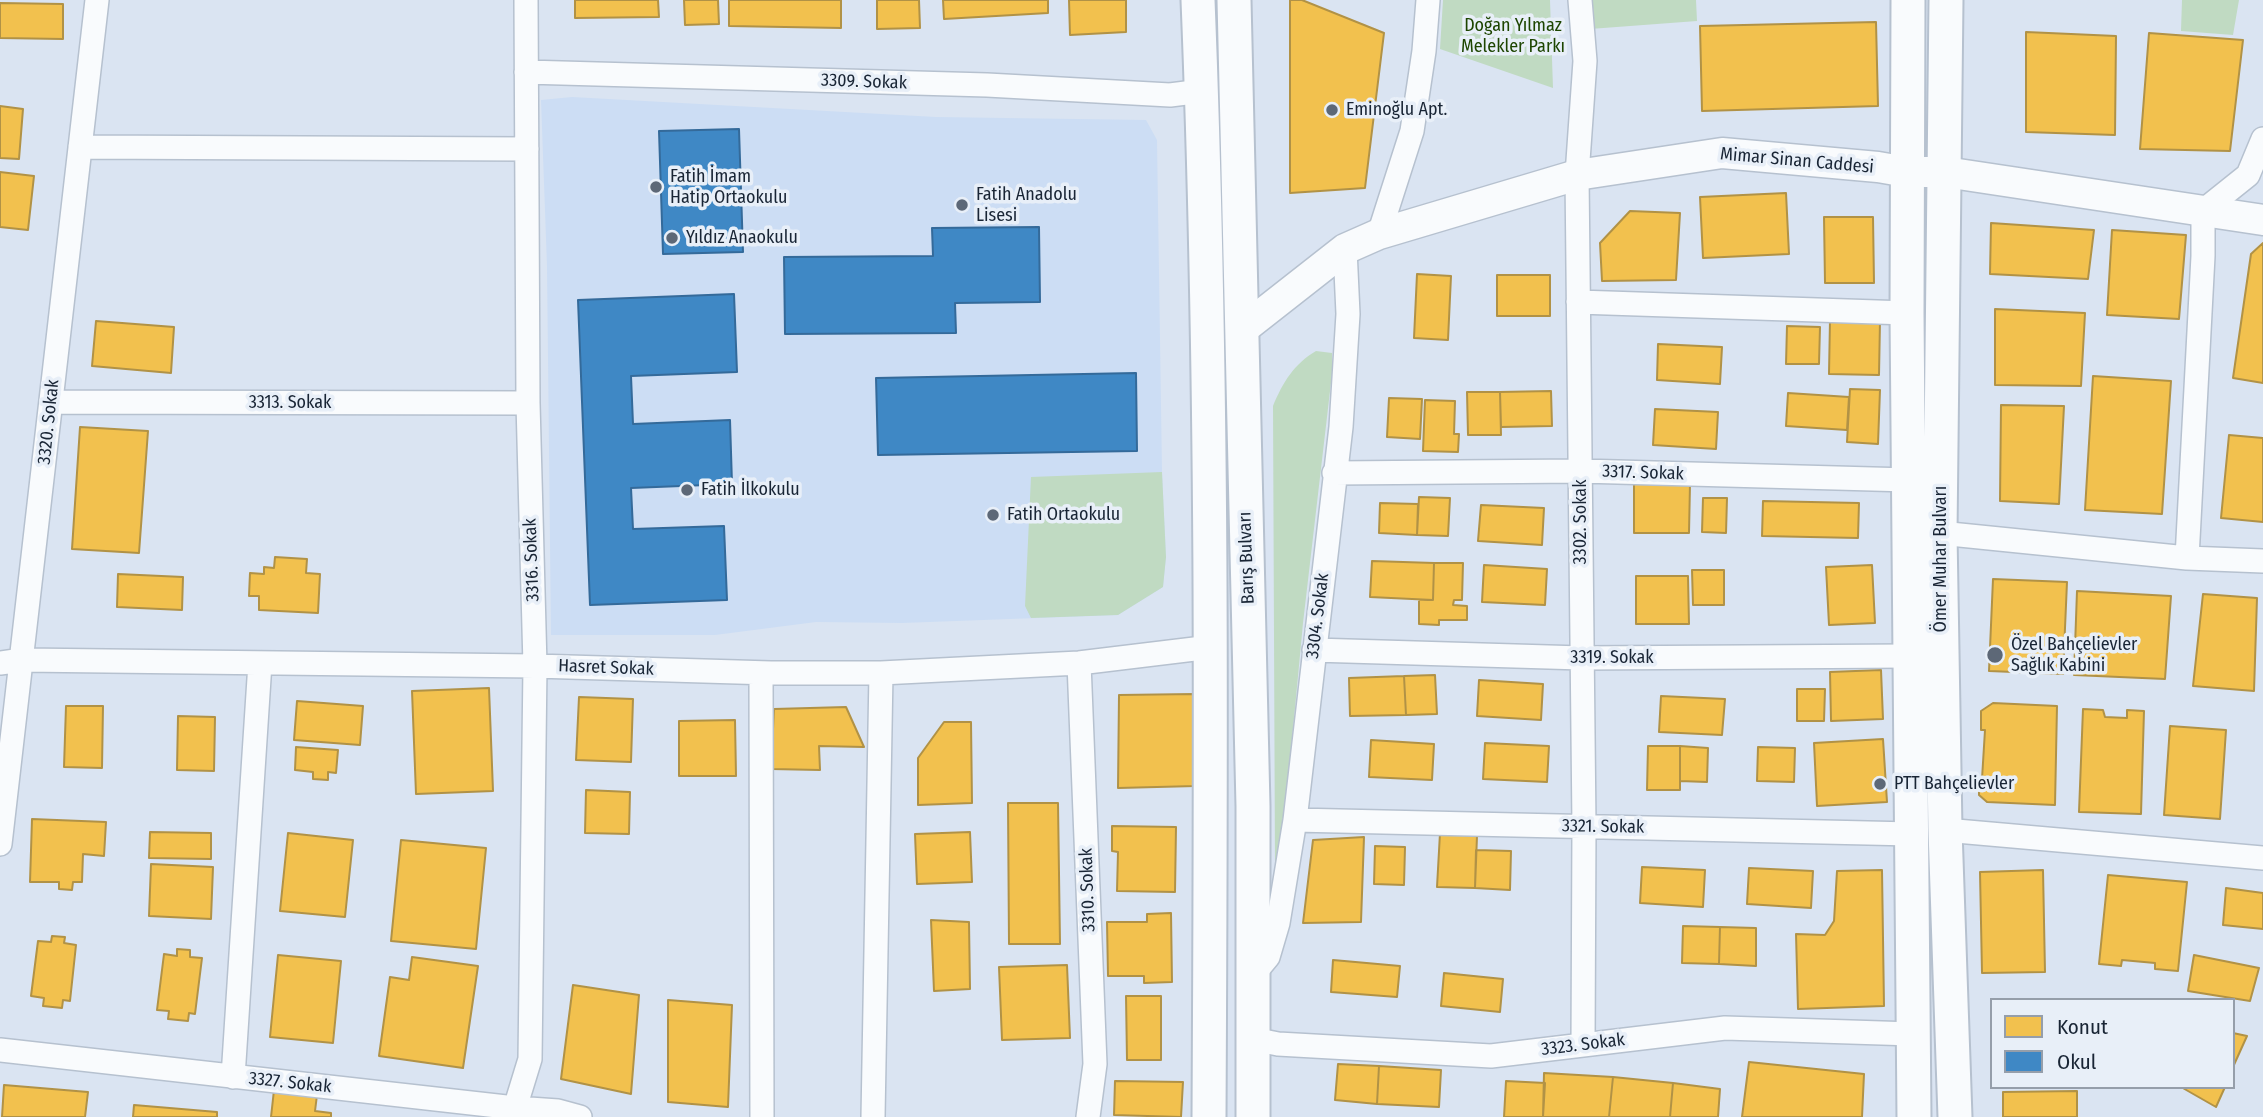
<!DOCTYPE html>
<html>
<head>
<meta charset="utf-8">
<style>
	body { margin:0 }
	#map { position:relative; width:2263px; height:1117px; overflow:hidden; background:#dae4f2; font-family:"Fira Sans Condensed",sans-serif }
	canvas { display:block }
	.legend { position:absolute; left:1990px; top:998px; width:245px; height:91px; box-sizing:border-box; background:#e8eff8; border:2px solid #959eaa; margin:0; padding:9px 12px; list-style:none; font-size:21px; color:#192535 }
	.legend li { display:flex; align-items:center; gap:14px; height:35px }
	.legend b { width:35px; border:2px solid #959eaa }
</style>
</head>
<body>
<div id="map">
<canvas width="2263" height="1117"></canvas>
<ul class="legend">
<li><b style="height:19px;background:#f2c14e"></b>Konut</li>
<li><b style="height:19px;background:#3f88c5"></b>Okul</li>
</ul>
</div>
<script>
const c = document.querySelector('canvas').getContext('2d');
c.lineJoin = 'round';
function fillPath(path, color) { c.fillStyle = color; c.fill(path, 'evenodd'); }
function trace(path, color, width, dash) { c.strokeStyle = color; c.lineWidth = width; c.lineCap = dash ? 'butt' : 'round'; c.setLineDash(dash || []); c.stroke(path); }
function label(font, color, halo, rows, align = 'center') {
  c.font = font + ' "Fira Sans Condensed",sans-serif'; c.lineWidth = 7; c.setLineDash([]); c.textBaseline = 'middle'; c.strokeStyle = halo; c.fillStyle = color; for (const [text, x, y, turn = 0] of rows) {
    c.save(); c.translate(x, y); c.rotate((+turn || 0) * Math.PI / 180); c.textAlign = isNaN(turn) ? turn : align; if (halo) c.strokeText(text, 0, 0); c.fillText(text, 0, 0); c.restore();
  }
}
fillPath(new Path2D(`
	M572 97 936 117 1146 120 1157 140 1162 472 1166 557 1163 587 1118 615 902 623 816 622 715 635H551L547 266 541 100Z`), '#ccddf4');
fillPath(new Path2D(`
	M1443 0H1550L1553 88 1440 49Z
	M1590 0H1696L1697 21 1590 29Z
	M2182 0H2239L2233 35 2181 31Z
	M1316 351 1332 353V374L1303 623 1280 868 1275 867 1273 406C1283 382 1294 364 1316 351Z
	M1162 472 1166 557 1163 587 1118 615 1031 618 1025 606 1031 477Z`), '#c0dac2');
const homes = new Path2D(`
	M575 0H658L659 17 575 18Z
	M684 0H718L719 24 685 25Z
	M729 0H841V28L729 26Z
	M877 0H919L920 28 877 29Z
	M943 0H1048V13L944 19Z
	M1069 0H1126V32L1070 35Z
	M1290 0H1302L1384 33 1365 188 1290 193Z
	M0 3 63 4V39L0 38Z
	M1876 22 1878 106 1702 111 1700 26Z
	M2026 32 2116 36 2115 135 2026 132Z
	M2149 33 2243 40 2230 151 2140 149Z
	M0 106 23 109 19 159 0 158Z
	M0 172 34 176 28 230 0 227Z
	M1786 193 1789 254 1703 258 1700 197Z
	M1630 211 1680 213 1676 280 1602 281 1600 243Z
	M1824 217H1873L1874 283H1825Z
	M1991 223 2094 230 2088 279 1990 274Z
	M2112 230 2186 235 2179 319 2107 315Z
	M2263 243V383L2233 378 2251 254Z
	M1417 274 1451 276 1448 340 1414 338Z
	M1497 275H1550V316H1497Z
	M1995 309 2085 313 2081 386 1995 385Z
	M1830 320 1880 321 1879 375 1829 374Z
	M96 321 174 327 171 373 92 366Z
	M1787 326 1820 327 1819 364H1786Z
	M1658 344 1722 347 1720 384 1657 380Z
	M2093 376 2171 381 2162 514 2085 510Z
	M1850 389 1880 390 1878 444 1847 442Z
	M1551 391 1552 426 1501 427 1500 392Z
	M1467 392H1500L1501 435H1468Z
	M1788 393 1849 397 1847 430 1786 426Z
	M1389 398 1422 399 1420 439 1387 437Z
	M1425 400 1455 401 1454 434H1459L1458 452 1423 451Z
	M2001 405 2064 406 2059 504 2000 501Z
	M1655 409 1718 412 1716 449 1653 445Z
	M80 427 148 431 139 553 72 549Z
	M2229 435 2263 438V522L2221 518Z
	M1634 484H1690L1689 533H1634Z
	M1419 497 1450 498 1448 536 1417 535Z
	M1703 498H1727L1726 533 1702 532Z
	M1763 501 1859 503 1858 538 1762 536Z
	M1380 503 1418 504 1417 535 1379 533Z
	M1481 505 1544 508 1542 545 1478 541Z
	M275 557 307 559 306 573 320 574 318 613 259 610V596H249L250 573 264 574V567L274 568Z
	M1372 561 1434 563 1433 600 1370 597Z
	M1434 563H1463L1462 600H1454L1453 605 1467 606V620H1439V625L1419 624V600H1433Z
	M1484 565 1547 569 1545 605 1482 602Z
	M1872 565 1875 623 1829 625 1826 567Z
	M1692 570H1724V605H1693Z
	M118 574 183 577 182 610 117 607Z
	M1636 576H1688L1689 624H1636Z
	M1993 579 2067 582 2063 674 1989 671Z
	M2077 591 2171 596 2165 679 2074 675Z
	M2203 594 2257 598 2254 691 2193 686Z
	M1881 670 1883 719 1831 721 1830 672Z
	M1435 675 1437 714 1406 715 1404 676Z
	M1404 676 1406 715 1350 716 1349 678Z
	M1479 680 1543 684 1541 720 1477 716Z
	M489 688 493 791 416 794 412 691Z
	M1797 689H1825L1824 721H1797Z
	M1195 694 1196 786 1118 788 1119 695Z
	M1661 696 1725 699 1722 735 1659 732Z
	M579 697 633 699 631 762 576 760Z
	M297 701 363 706 360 745 294 740Z
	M1993 703 2057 706 2055 805 1987 802 1979 795V779H1982L1985 730H1981V711Z
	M66 706H103L102 768 64 767Z
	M846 707 864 747 819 746 820 770 771 769 774 709Z
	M2083 709 2103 710 2105 717 2127 718V710L2144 711 2141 814 2079 812Z
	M178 716 215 717 214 771 177 770Z
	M735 720 736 776H679V721Z
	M944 722H971L972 803 918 805V758Z
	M2170 726 2226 730 2220 819 2164 815Z
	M1883 739 1887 802 1817 806 1814 743Z
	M1371 740 1434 744 1432 780 1369 777Z
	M1485 743 1549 746 1547 782 1483 779Z
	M1648 746H1680V790H1647Z
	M1680 746 1708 748 1707 782 1680 781Z
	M296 747 338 750 336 773 328 772V780L313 779V772L295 770Z
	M1758 747 1795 748 1794 782 1757 781Z
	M586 790 630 792 629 834 585 833Z
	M1008 803H1058L1060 944H1009Z
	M32 819 106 822 104 856 83 854 82 882H73L72 890 59 889V882H30Z
	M1112 826 1176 827 1175 892 1117 891 1118 852 1112 851Z
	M150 832 211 833V859L149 858Z
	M970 832 972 882 917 884 915 834Z
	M288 833 353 840 345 917 280 911Z
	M1440 833 1477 836 1475 888 1437 887Z
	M1364 837 1361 922 1303 923 1313 840Z
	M401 840 486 848 476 949 391 941Z
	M1375 846 1405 847 1404 885 1374 884Z
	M1476 850 1511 851 1510 890 1475 888Z
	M151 864 213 867 211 919 149 916Z
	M1642 867 1705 870 1703 907 1640 903Z
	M1749 868 1813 871 1811 908 1747 904Z
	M1882 870 1884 1006 1798 1009 1796 934 1825 935 1834 921 1837 871Z
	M2043 870 2045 972 1982 973 1980 872Z
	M2108 875 2187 882 2178 971 2155 969V963L2122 960 2121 966 2099 964Z
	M2226 888 2263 893V929L2223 925Z
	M1171 913 1172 982 1144 983V976H1108L1107 922H1147V914Z
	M931 920 969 922 970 989 934 991Z
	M1683 926 1720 927 1719 964 1682 963Z
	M1720 927 1756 928V966L1719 964Z
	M52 936 65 937 64 943 76 945 70 1001 63 1000 62 1008 43 1006 44 998 31 996 38 941 51 942Z
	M177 949 190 950V957L202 958 195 1014 189 1013 188 1021 168 1019 169 1011 157 1010 164 954 177 956Z
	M278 955 341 961 333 1043 270 1037Z
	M2194 955 2259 968 2250 1001 2188 991Z
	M412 957 478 966 463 1068 379 1056 390 977 409 980Z
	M1333 960 1400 966 1397 997 1331 992Z
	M1067 965 1070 1038 1002 1040 999 967Z
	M1444 973 1503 979 1500 1012 1441 1006Z
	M573 985 639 995 631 1094 561 1079Z
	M1126 996H1161V1060H1127Z
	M668 1000 732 1005 728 1107 668 1102Z
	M2233 1033 2247 1036 2233 1067Z
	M1749 1062 1864 1074 1862 1117H1742Z
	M1338 1064 1379 1066 1377 1104 1335 1100Z
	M1379 1066 1441 1070 1439 1107 1377 1104Z
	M1544 1073 1613 1077 1609 1117H1543Z
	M1613 1077 1673 1083 1670 1117H1609Z
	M1115 1081 1183 1082 1181 1117 1114 1115Z
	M1506 1081 1545 1083 1543 1117H1504Z
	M1673 1083 1720 1089 1718 1117H1670Z
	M4 1085 88 1092 85 1117H2Z
	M2181 1087H2225L2216 1107Z
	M274 1090 317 1095 315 1111 331 1113V1117H271Z
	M2077 1091V1117H2003V1092Z
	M134 1105 217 1112V1117H133Z`);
fillPath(homes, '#f2c14e');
trace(homes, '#b19246', 2);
const schools = new Path2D(`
	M739 129 743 252 663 254 659 131Z
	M1039 227 1040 302 955 303 956 333 785 334 784 257 933 256 932 228Z
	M734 294 737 372 631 376 633 424 730 420 732 484 631 488 633 529 724 526 727 600 590 605 578 300Z
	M1136 373 1137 451 878 455 876 378Z`);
fillPath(schools, '#3f88c5');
trace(schools, '#346a9a', 2);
const minor = new Path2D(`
	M1580 0 1585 61 1577 175 1584 826 1583 1045
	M526 72 987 85 1170 95 1202 91
	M80 147 527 149
	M1379 234 1412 131 1424 51 1428 0
	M1578 302 1907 313
	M51 402 528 403
	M1334 473 1581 471 1909 480
	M1940 533 2187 558 2263 561
	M2187 558 2203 256V211L2248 175 2263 139
	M1314 650 1582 658 1910 656
	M0 663 22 660 535 666 771 673H881L1079 663 1211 647
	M1079 663 1095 1064 1088 1117
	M761 673 762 1117
	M1295 820 1912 834
	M1945 830 2263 858
	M0 844 97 0
	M1253 975 1268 957 1278 923 1295 820 1341 427 1348 314 1345 249
	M1253 1039 1278 1044 1491 1056 1725 1028 1913 1034
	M0 1050 515 1108 558 1111 580 1117
	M233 1077 260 663
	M509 1117 515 1108 530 1059 535 666 528 403 526 0
	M873 1117 881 673`);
const tertiary = new Path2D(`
	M1243 329 1345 249 1379 234 1577 175 1722 153 1878 167 1907 172H1945L2263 220`);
const secondary = new Path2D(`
	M1198 0C1213 372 1211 745 1209 1117
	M1234 0 1253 806V1117
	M1908 0 1907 313 1914 1117
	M1946 0 1940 533 1945 830 1955 1117`);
trace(minor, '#b6c1cf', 26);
trace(tertiary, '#b6c1cf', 33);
trace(secondary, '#b6c1cf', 37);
trace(minor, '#f9fbfd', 23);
trace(tertiary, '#f9fbfd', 30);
trace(secondary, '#f9fbfd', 33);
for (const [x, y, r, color] of [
	[1332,110,7,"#5d6877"],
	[656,187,7,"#5d6877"],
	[962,205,7,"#5d6877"],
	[672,238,7,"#5d6877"],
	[687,490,7,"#5d6877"],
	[993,515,7,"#5d6877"],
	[1995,655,9,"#5d6877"],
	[1880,784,7,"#5d6877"]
]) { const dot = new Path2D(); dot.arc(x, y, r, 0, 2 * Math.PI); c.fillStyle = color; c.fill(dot); trace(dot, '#e8eff8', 2.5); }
label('18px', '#1d4500', '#e8eff8', [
	["Doğan Yılmaz",1513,26],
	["Melekler Parkı",1513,47]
]);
label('18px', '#192535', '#e8eff8', [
	["3309. Sokak",864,82,2],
	["Mimar Sinan Caddesi",1797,161,5],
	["3313. Sokak",290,403],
	["3320. Sokak",49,422,-84],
	["3317. Sokak",1643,473,2],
	["3302. Sokak",1581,522,-90],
	["Barış Bulvarı",1247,558,-92],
	["Ömer Muhar Bulvarı",1941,559,-90],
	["3316. Sokak",532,560,-92],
	["3304. Sokak",1318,616,-83],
	["3319. Sokak",1612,658],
	["Hasret Sokak",606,668,2],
	["3321. Sokak",1603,827,1],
	["3310. Sokak",1088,890,-92],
	["3323. Sokak",1583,1045,-7],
	["3327. Sokak",290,1083,6]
]);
label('18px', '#192535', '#e8eff8', [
	["Eminoğlu Apt.",1346,110],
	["Fatih İmam",670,177],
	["Hatip Ortaokulu",670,198],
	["Fatih Anadolu",976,195],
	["Lisesi",976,216],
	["Yıldız Anaokulu",686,238],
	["Fatih İlkokulu",701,490],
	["Fatih Ortaokulu",1007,515],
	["Özel Bahçelievler",2011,645],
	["Sağlık Kabini",2011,666],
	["PTT Bahçelievler",1894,784]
], 'left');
</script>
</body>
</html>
